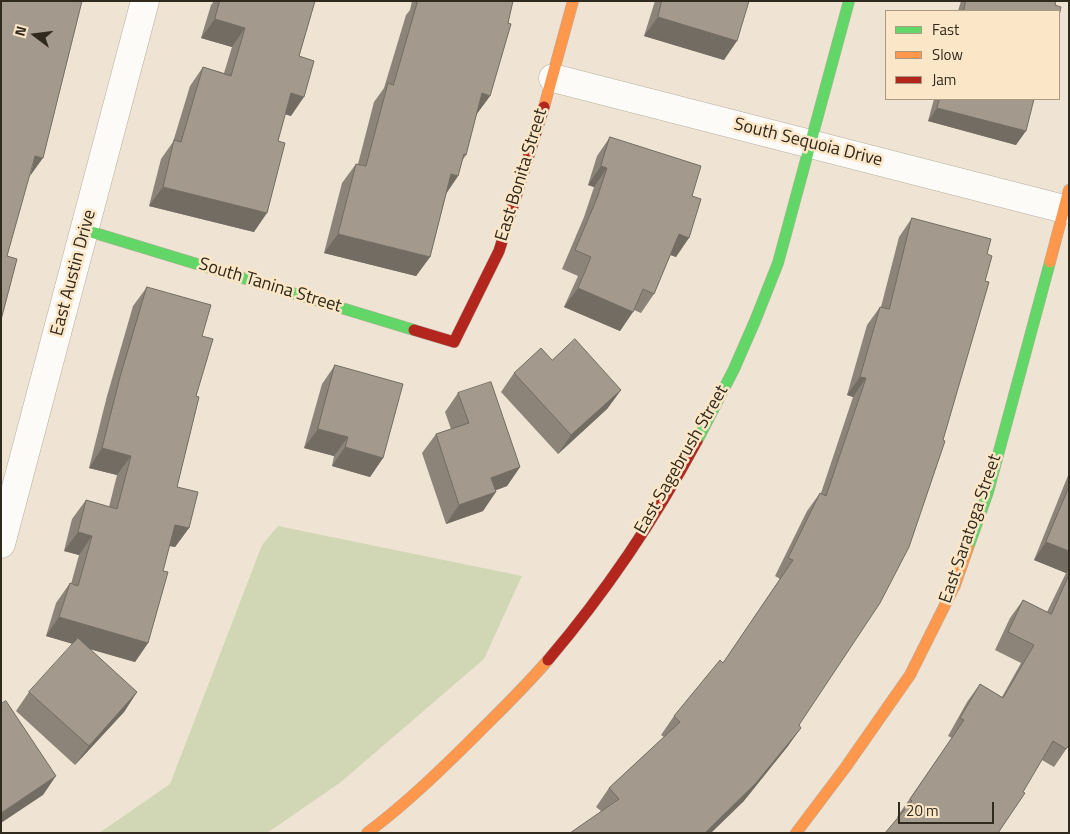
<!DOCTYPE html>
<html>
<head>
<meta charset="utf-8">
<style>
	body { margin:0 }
	#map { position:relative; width:1070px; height:834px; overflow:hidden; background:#efe4d3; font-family:"Titillium Web",sans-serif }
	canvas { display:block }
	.frame { position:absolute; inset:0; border:2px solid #30291d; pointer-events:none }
	.legend { position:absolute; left:885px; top:10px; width:175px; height:90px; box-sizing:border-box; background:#fbe7c7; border:1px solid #aa9b83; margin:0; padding:6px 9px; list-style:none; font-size:15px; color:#30291d }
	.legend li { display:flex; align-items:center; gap:10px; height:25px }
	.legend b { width:25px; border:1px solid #aa9b83 }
	.north { position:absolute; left:10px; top:10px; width:50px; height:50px; -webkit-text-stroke:4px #fbe7c7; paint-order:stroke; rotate:285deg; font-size:14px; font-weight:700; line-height:20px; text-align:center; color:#30291d }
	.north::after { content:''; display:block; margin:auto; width:18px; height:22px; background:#30291d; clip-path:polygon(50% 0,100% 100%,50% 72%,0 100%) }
	.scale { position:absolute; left:898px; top:802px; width:96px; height:22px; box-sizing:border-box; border:2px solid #30291d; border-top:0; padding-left:6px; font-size:15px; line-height:18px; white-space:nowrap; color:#30291d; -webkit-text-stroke:4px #fbe7c7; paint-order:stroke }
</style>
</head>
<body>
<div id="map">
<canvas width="1070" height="834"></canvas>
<div class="frame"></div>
<ul class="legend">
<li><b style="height:6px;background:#63d668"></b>Fast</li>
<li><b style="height:6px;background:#ff974d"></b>Slow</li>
<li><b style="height:6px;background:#b3261e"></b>Jam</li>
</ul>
<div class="north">N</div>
<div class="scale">20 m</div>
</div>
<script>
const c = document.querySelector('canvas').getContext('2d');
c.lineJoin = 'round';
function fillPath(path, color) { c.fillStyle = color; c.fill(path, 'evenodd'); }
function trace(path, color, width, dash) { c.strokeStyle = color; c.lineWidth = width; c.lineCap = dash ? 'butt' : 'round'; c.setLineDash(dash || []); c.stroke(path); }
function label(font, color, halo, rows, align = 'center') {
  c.font = font + ' "Titillium Web",sans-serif'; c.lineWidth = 5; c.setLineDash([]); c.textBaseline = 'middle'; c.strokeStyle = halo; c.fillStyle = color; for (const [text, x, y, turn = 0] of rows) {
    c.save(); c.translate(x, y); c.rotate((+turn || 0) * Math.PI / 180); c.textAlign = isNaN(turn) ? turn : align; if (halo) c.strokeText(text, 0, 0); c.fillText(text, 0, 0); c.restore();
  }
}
fillPath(new Path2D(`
	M278 526 522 576 484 659 341 782 267 833H99L170 784 262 545Z`), '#d1d7b5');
const street = new Path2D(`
	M553 78 1064 209
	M1 544 145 1`);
const fast = new Path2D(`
	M85 230 414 330
	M697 441 734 369 755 321 778 263 849 1
	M968 548 988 492 1050 262`);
const slow = new Path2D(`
	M544 107 573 1
	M1050 262 1069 190
	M367 833C407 803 443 768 478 733 502 709 526 686 548 660
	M796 833 845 768 910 675 955 585 968 548`);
const jam = new Path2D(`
	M414 330 454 342 499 251 544 107
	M548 660C605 593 655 519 697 441`);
trace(street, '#b6aea0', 29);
trace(fast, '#b6aea0', 12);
trace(slow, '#b6aea0', 12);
trace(jam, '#b6aea0', 12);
trace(street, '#fdfbf8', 28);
trace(fast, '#63d668', 11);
trace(slow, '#ff974d', 11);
trace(jam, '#b3261e', 11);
fillPath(new Path2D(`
	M214 1H315L299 56 291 116 285 114 254 232 149 206 161 159 173 142 190 86 203 67 224 73 232 47 201 38 211 5Z
	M412 1H513L490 96 476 115 466 155 462 161 458 176 446 194 430 257 416 276 324 253 342 183 356 164H358L374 102 384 88 406 15 410 10Z
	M655 1H749L724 60 644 36Z
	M961 1H1056L1055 5 1059 11H958Z
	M934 99H1034L1016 145 928 121Z
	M610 137 692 196 676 257 670 255 654 294 641 313 634 310 620 331 564 307 578 276 562 269 584 217 594 187 588 185 597 156Z
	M912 218 799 725 788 746 743 802 601 811 596 807 609 788 664 737 661 735 674 716 723 663 780 579 775 576 807 511 820 493H821L853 397 847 395 867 325 880 307H881L899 237Z
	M147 287 202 336 196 396 177 487 189 528 175 547 169 546 163 571 148 643 135 662 89 649 137 692 124 712 75 765 16 711 29 692 73 644 46 636 56 603 70 583 71 584 79 555 64 551 72 519 86 500 109 507 117 475 89 468 107 396 133 306Z
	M552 360 621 390 607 409 558 454 501 392 514 373Z
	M335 365 383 458 370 477 332 466 334 456 304 448 322 384Z
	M458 393 520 467 507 486 496 490 483 511 446 524 422 453 436 434 451 429 445 412Z
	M1069 473V745L1054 767 1042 760 898 818 897 817 952 738 948 736 967 702 980 684 1002 697 1021 663 995 650 1010 618 1023 600 1047 612 1066 573 1034 560Z`), '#8c8479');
fillPath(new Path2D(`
	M658 17 737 41 724 60 644 36Z
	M215 19 245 28 232 47 201 38Z
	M291 93 304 97 291 116 278 112Z
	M482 93 490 96 476 115Z
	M937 108 1026 131 1016 145 928 121Z
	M35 156 43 158 30 176Z
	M601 166 607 168 594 187 588 185Z
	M451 174 458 176 445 195Z
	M163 187 267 213 254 232 149 206Z
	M338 234 430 257 416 276 324 253Z
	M679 234 689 238 676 257 666 253Z
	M578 288 633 312 620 331 564 307Z
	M860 377 866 378 853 397 847 395Z
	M621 390 607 409 558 454 571 435Z
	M318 429 348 437 334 456 304 448Z
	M345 447 383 458 370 477 332 466Z
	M102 448 131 456 117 475 89 468Z
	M520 467 507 486 478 497 491 478Z
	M496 492 483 511 446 524 459 505Z
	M175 525 189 528 175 547 162 544Z
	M78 532 92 536 79 555 64 551Z
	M1046 542 1069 551V569L1066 573 1034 560Z
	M59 617 148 643 135 662 46 636Z
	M137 692 124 712 75 765 89 746Z
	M801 728 788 746 743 802 711 833H705Z
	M56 776 43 795 1 823V813Z`), '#726c63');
const building = new Path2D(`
	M1 1H82L43 158 35 156 7 256 17 259 1 320Z
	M220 1H315L299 56 314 61 304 97 291 93 278 141 285 143 267 213 163 187 174 140 181 142 203 67 231 76 245 28 215 19Z
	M418 1H513L508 23 511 24 490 96 482 93 466 155 464 154 458 176 451 174 430 257 338 234 356 164 366 166 388 83 393 85Z
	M662 1H749L737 41 658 17Z
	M966 1H1056L1055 5 1061 7 1059 16V11H964Z
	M940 99H1034L1026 131 937 108Z
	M610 137 701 166 692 196 701 199 689 238 679 234 654 294 643 289 633 312 578 288 591 257 575 250 597 198 607 168 601 166Z
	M912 218 991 239 987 254 992 256 985 281 989 282 943 440 945 441 909 547 880 603 799 725 801 728 756 783 705 833H570L619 799 609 788 680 722 674 716 720 660 723 663 793 560 788 558 820 493 826 496 866 378 860 377 880 307 889 309Z
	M147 287 211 305 202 336 213 339 196 396 199 397 177 487 198 492 189 528 175 525 163 571 168 572 148 643 59 617 70 583 78 586 92 536 78 532 86 500 117 509 131 456 102 448 120 377Z
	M575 339 621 390 571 435 514 373 541 348 552 360Z
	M335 365 403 384 383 458 345 447 348 437 318 429Z
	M491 382 520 467 491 478 496 492 459 505 436 434 469 423 458 393Z
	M1069 487V551L1046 542Z
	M1069 575V745L1066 749 1053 741 1023 792 1025 793 998 833H885L912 801 910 799 964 720 960 718 980 684 1003 698 1034 645 1008 632 1023 600 1051 614Z
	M78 638 137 692 89 746 29 692Z
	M6 701 56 776 1 813V704Z`);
fillPath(building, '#a39a8d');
trace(building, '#726c63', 1);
label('18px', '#30291d', '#fbe7c7', [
	["South Sequoia Drive",808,143,14],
	["East Bonita Street",522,175,-73],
	["East Austin Drive",74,273,-75],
	["South Tanina Street",270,286,17],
	["East Sagebrush Street",682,460,-60],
	["East Saratoga Street",971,529,-71]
]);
</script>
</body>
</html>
